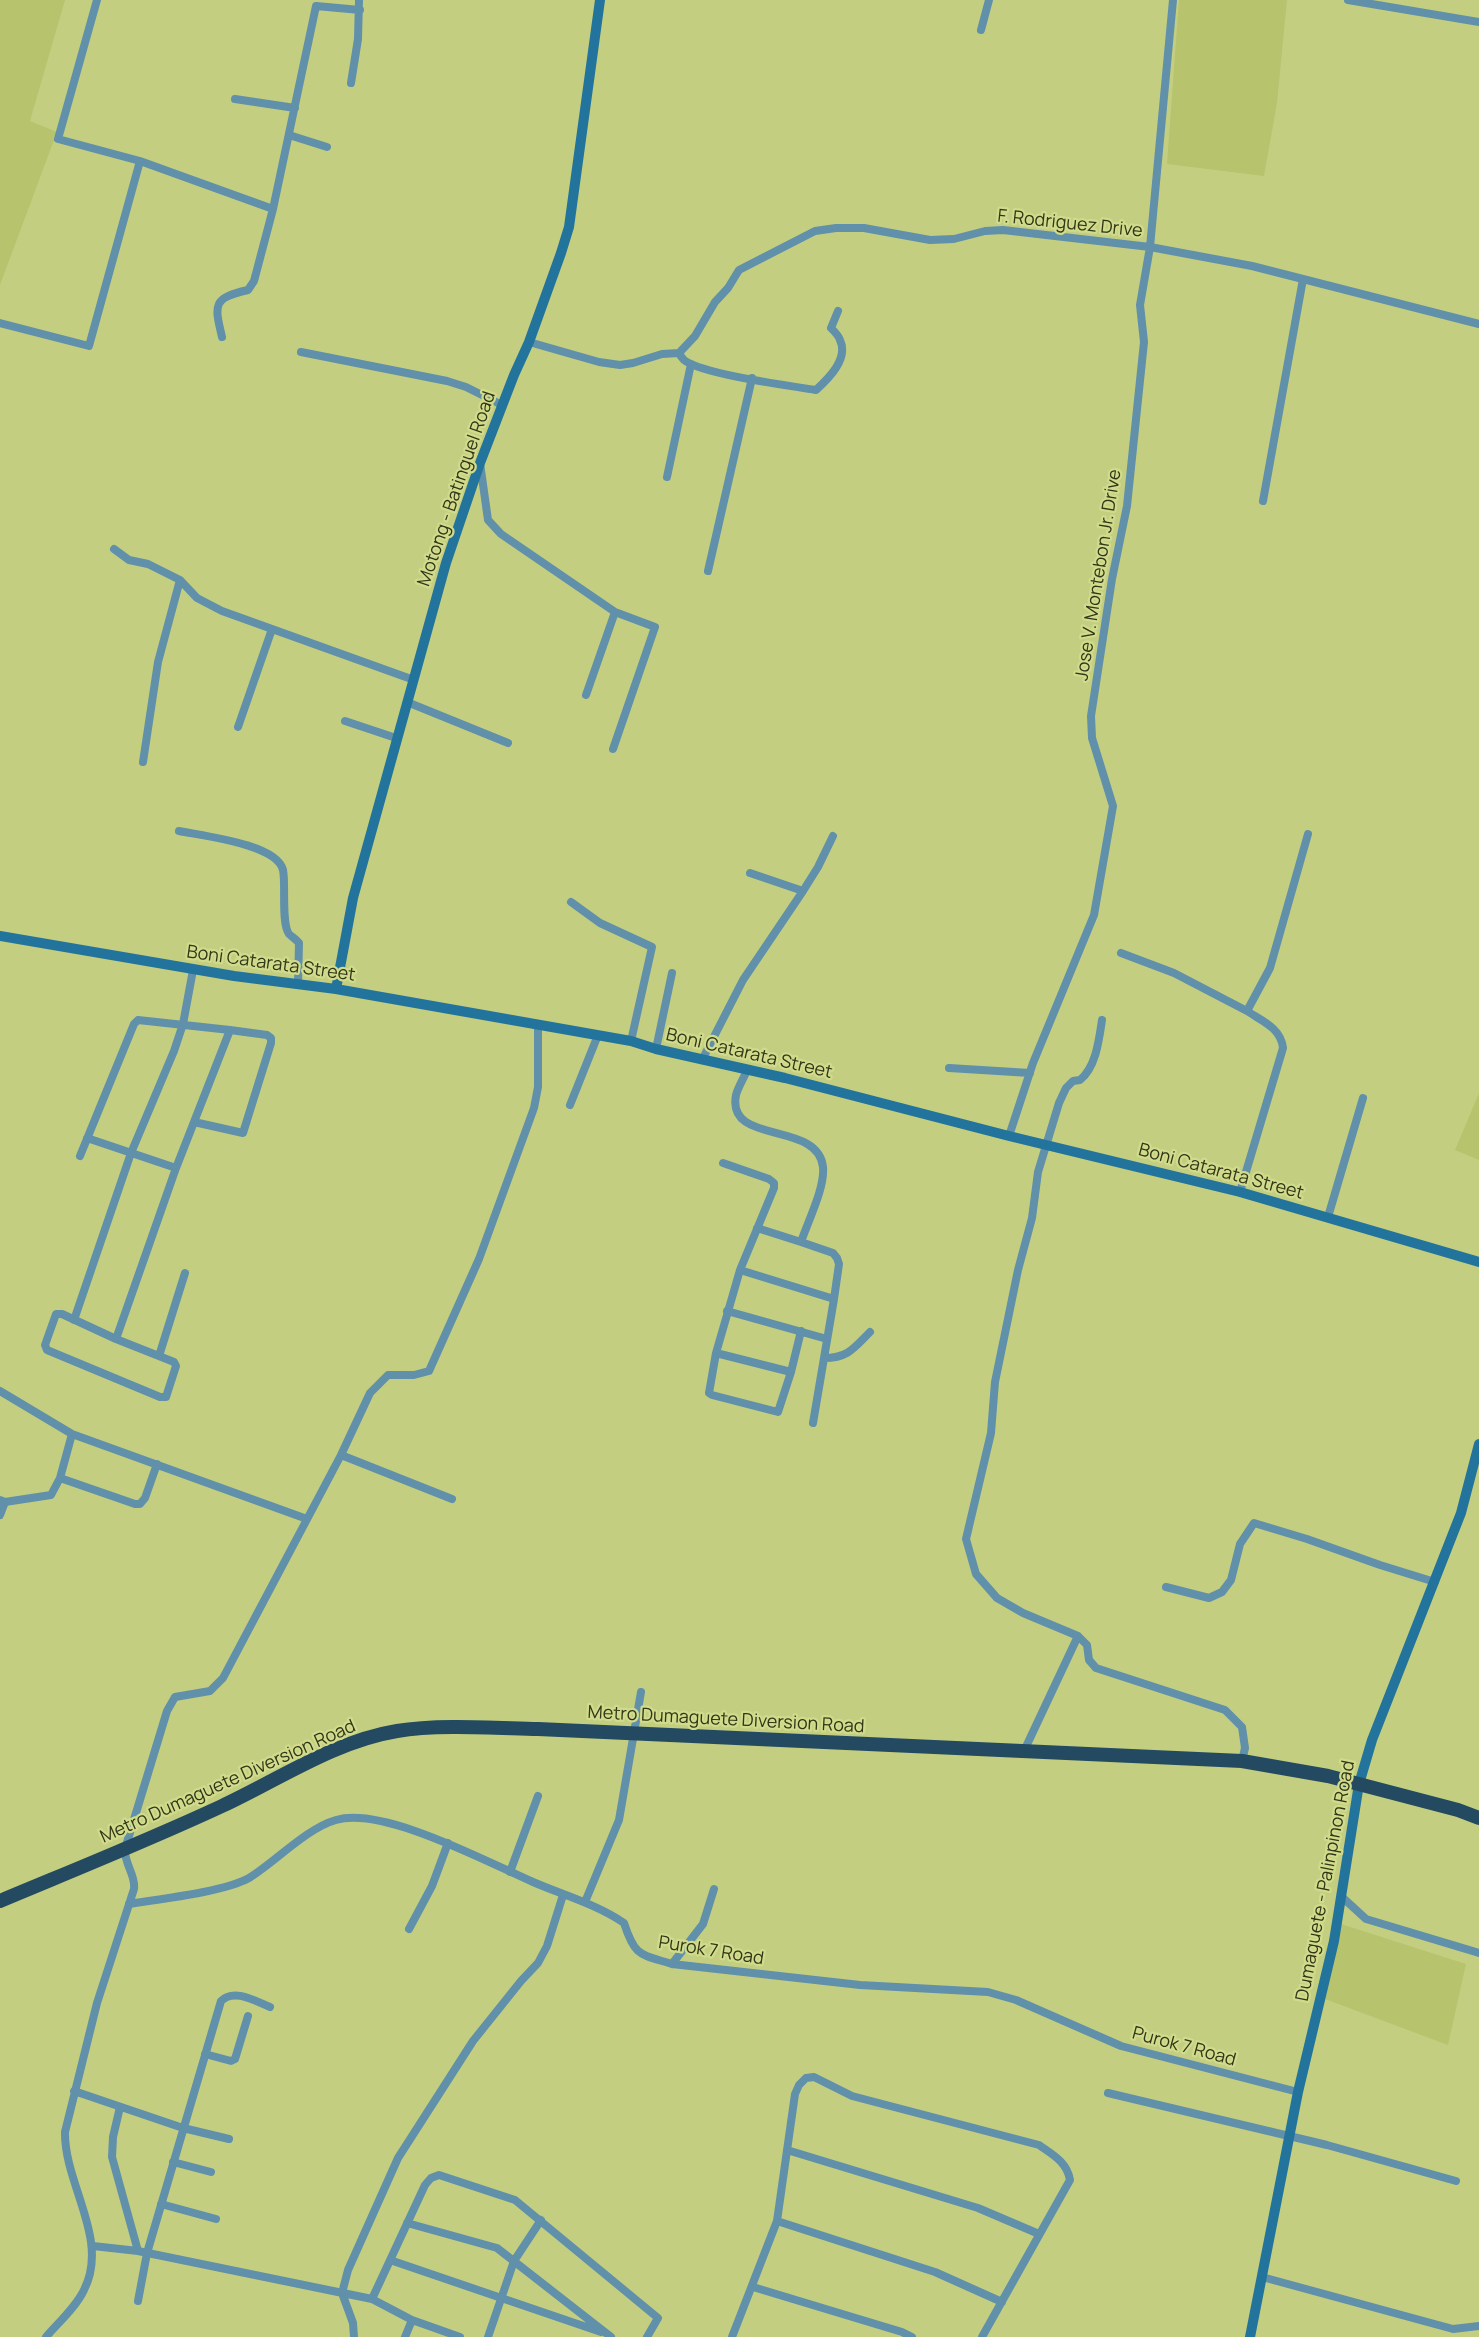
<!DOCTYPE html>
<html>
<head>
<meta charset="utf-8">
<style>
	body { margin:0 }
	canvas { display:block; background:#c3ce80 }
</style>
</head>
<body>
<canvas width="1479" height="2337"></canvas>
<script>
const c = document.querySelector('canvas').getContext('2d');
c.lineJoin = 'round';
function fillPath(path, color) { c.fillStyle = color; c.fill(path, 'evenodd'); }
function trace(path, color, width, dash) { c.strokeStyle = color; c.lineWidth = width; c.lineCap = dash ? 'butt' : 'round'; c.setLineDash(dash || []); c.stroke(path); }
function label(font, color, halo, rows, align = 'center') {
  c.font = font + ' Manrope,sans-serif'; c.lineWidth = 4.5; c.setLineDash([]); c.textBaseline = 'middle'; c.strokeStyle = halo; c.fillStyle = color; for (const [text, x, y, turn = 0] of rows) {
    c.save(); c.translate(x, y); c.rotate((+turn || 0) * Math.PI / 180); c.textAlign = isNaN(turn) ? turn : align; if (halo) c.strokeText(text, 0, 0); c.fillText(text, 0, 0); c.restore();
  }
}
fillPath(new Path2D(`
	M0 0H65L30 121 57 132 0 285Z
	M1179 0H1287L1277 103 1264 176 1167 164Z
	M1479 1093V1160L1455 1150Z
	M1341 1924 1466 1964 1448 2045 1325 1999Z`), '#b8c36d');
trace(new Path2D(`
	M97 0 58 139 140 161 273 209
	M1348 0 1479 22
	M981 30 989 0
	M351 83 358 39 359 0
	M235 99 295 108
	M289 135 327 147
	M0 323 89 346 140 161
	M222 337C214 304 213 298 248 290L254 281 273 209 316 6 360 10
	M529 342 599 362 620 365 633 363 662 354 679 353 695 336 715 302 728 288 739 270 815 231 836 228H864L930 240 954 239 985 231 1003 230 1150 247 1252 266 1479 324
	M301 352 447 381 466 387 502 405
	M679 353C680 355 682 358 684 360 701 374 790 386 816 390 828 379 849 359 840 340 839 336 834 331 831 328L838 311
	M480 463 488 520 501 534 615 612
	M667 477 691 364
	M1263 501 1303 279
	M114 549 129 560 148 564 180 580 197 598 222 611 414 680
	M708 571 752 378
	M586 695 615 612 655 627 613 749
	M407 702 508 743
	M345 721 396 738
	M238 727 272 629
	M143 762 158 662 180 580
	M179 831C203 836 277 844 283 870 286 883 281 924 289 934 292 937 296 939 299 943L298 984
	M803 891 818 867 833 836
	M571 902 600 923 652 947 631 1041
	M1121 953 1174 973 1247 1011
	M1102 1020C1099 1040 1096 1067 1080 1080L1073 1081 1066 1088 1059 1103 1038 1172 1032 1218 1018 1270 995 1382 991 1433 966 1539 976 1574 997 1598 1023 1613 1078 1636 1087 1645 1089 1660 1096 1668 1225 1710 1242 1727 1245 1748 1242 1761
	M656 1049 672 973
	M702 1060 743 980 803 891 750 873
	M949 1068 1030 1073
	M747 1070C744 1078 738 1087 736 1095 726 1146 818 1120 823 1167 825 1188 808 1221 801 1242
	M570 1105 598 1035
	M194 1122 243 1133 271 1043V1038L267 1035 230 1030
	M1009 1136 1033 1063 1094 915 1113 806 1092 738 1091 716 1112 579 1127 506 1144 342 1140 305 1150 247 1173 0
	M87 1138 176 1168
	M80 1156 134 1024 138 1020 230 1030 176 1168 116 1339
	M723 1163 769 1179 774 1183V1188L740 1270 716 1353 709 1393 712 1395 778 1412 791 1372 801 1331
	M1240 1192 1283 1048C1281 1028 1262 1021 1247 1011L1270 968 1308 834
	M1328 1217 1363 1098
	M757 1228 801 1242 833 1253 837 1258 839 1264 834 1299 813 1423
	M740 1270 834 1299
	M727 1311 827 1339
	M56 1314H62L116 1339 174 1362 176 1366 166 1397H160L47 1350 45 1345Z
	M74 1320 131 1153 174 1051 183 1024 193 970
	M716 1353 791 1372
	M159 1356 185 1273
	M824 1358C848 1358 854 1348 870 1332
	M0 1391 72 1434 307 1519
	M341 1455 452 1499
	M60 1478 135 1504H140L145 1498 157 1464
	M0 1500 5 1502 51 1495 60 1478 72 1434
	M0 1515 5 1502
	M1166 1587 1209 1598 1222 1592 1231 1580 1240 1544 1254 1523 1307 1539 1380 1565 1435 1582
	M1024 1751 1078 1636
	M510 1872 538 1796
	M1342 1897 1366 1919 1479 1953
	M585 1902 619 1820 641 1692
	M129 1904C160 1899 224 1892 249 1878 275 1862 307 1828 336 1820 383 1806 487 1862 533 1882 563 1895 596 1904 624 1923 635 1957 640 1954 672 1964L860 1985 988 1992 1016 2000 1121 2046 1298 2092
	M409 1929 432 1886 448 1843
	M672 1964 703 1924 714 1889
	M205 2054 231 2061 235 2059 248 2016
	M74 2091 183 2128 229 2139
	M1108 2093 1327 2145 1456 2181
	M120 2107 113 2137 112 2157 138 2251
	M787 2150 978 2208 1039 2234
	M173 2162 211 2172
	M161 2204 216 2219
	M777 2221 935 2272 1002 2302
	M407 2223 497 2248 611 2337
	M93 2246 138 2251 372 2299 412 2320 460 2337
	M390 2260 601 2332
	M1262 2277 1453 2329 1479 2326
	M753 2287 902 2332 912 2337
	M372 2299 425 2185 431 2178 439 2175 515 2200 658 2318 647 2337
	M138 2301 147 2253 221 2001C234 1988 255 2001 270 2007
	M46 2337C59 2322 76 2307 84 2290 110 2239 64 2184 65 2132L97 2003 134 1889C136 1875 124 1864 125 1849L167 1711 175 1697 210 1691 223 1678 341 1455 370 1393 388 1375H414L429 1371 479 1259 534 1108 538 1087V1024
	M354 2337 353 2323 342 2293 348 2270 398 2158 473 2041 521 1981 538 1963 547 1946 563 1895
	M405 2337 412 2320
	M488 2337 514 2261 541 2220
	M732 2337 777 2221 795 2094 799 2085 806 2078 814 2077 852 2096 1039 2145C1053 2155 1067 2162 1070 2180L982 2337`), '#6190ab', 8);
trace(new Path2D(`
	M0 936 234 976 336 989 631 1041 656 1049 785 1078 1009 1136 1240 1192 1479 1262
	M336 989 353 898 446 563 480 463 514 375 529 342 561 253 569 227 600 0
	M1250 2337 1298 2092 1334 1941 1359 1784 1372 1740 1461 1513 1479 1444`), '#23749c', 10);
trace(new Path2D(`
	M0 1901C74 1870 149 1840 222 1806 278 1780 335 1741 397 1731 438 1724 495 1728 538 1729L1242 1761 1328 1776 1458 1810 1479 1818`), '#234a60', 14);
label('18px', '#323616', '#d0db8c', [
	["F. Rodriguez Drive",1070,224,6],
	["Motong - Batinguel Road",457,489,-71],
	["Jose V. Montebon Jr. Drive",1099,575,-81],
	["Boni Catarata Street",271,964,8],
	["Boni Catarata Street",749,1054,13],
	["Boni Catarata Street",1221,1172,15],
	["Metro Dumaguete Diversion Road",726,1720,3],
	["Metro Dumaguete Diversion Road",228,1782,-24],
	["Dumaguete - Palinpinon Road",1326,1881,-79],
	["Purok 7 Road",711,1951,9],
	["Purok 7 Road",1184,2047,15]
]);
</script>
</body>
</html>
